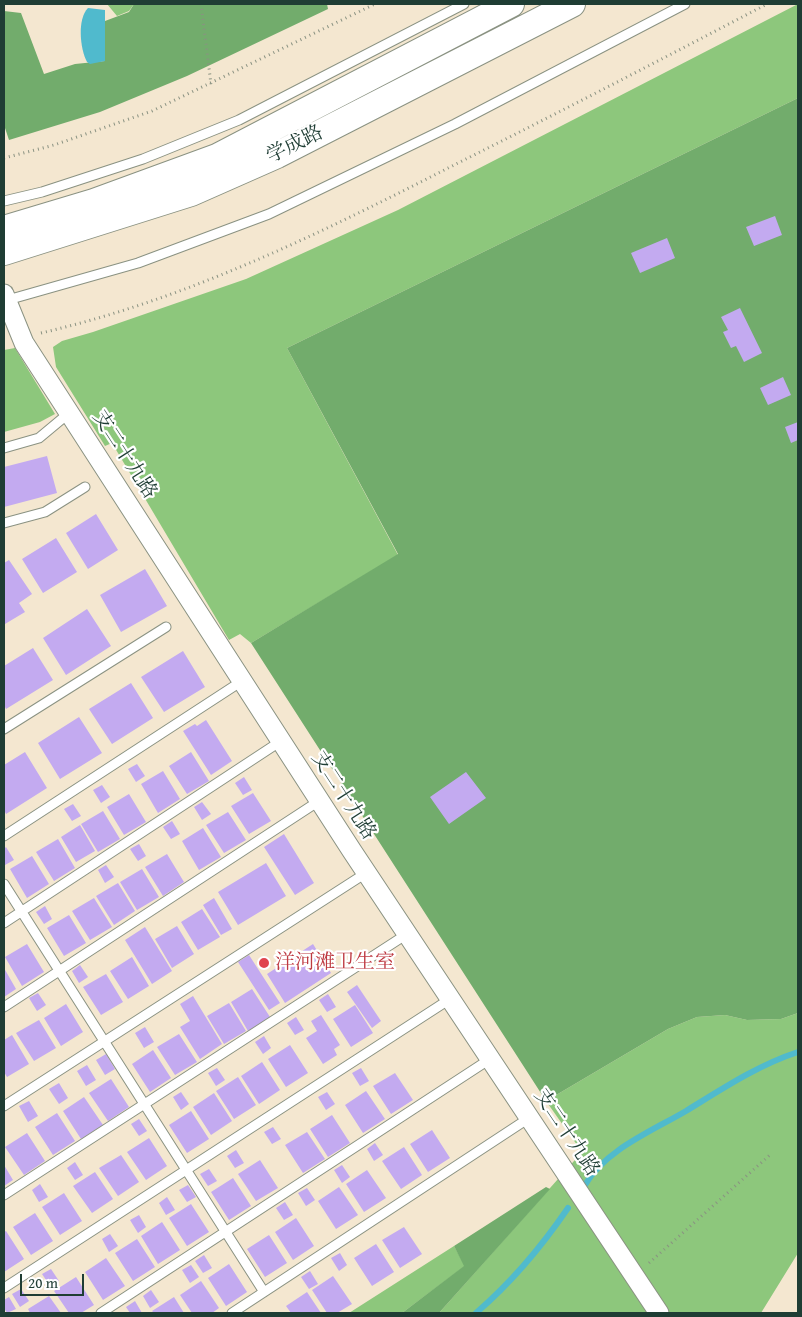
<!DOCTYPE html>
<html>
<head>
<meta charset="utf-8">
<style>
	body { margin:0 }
	#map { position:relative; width:802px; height:1317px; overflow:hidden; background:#f4e7d0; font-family:"Gentium Book Plus",serif }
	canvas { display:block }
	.frame { position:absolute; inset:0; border:5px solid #1f3d34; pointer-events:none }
	.scale { position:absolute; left:20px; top:1274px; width:64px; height:22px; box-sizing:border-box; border:2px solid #1f3d34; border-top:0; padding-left:6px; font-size:15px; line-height:18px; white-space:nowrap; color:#1f3d34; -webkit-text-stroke:4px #fff; paint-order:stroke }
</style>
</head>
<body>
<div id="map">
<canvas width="802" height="1317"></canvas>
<div class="frame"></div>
<div class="scale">20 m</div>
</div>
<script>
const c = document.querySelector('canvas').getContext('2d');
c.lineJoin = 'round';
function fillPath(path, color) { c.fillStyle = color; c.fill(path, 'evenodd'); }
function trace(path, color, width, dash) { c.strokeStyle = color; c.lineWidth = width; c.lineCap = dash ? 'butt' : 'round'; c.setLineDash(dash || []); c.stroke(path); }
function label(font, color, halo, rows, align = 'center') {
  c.font = font + ' "Gentium Book Plus","Noto Serif SC",serif'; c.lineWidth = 4.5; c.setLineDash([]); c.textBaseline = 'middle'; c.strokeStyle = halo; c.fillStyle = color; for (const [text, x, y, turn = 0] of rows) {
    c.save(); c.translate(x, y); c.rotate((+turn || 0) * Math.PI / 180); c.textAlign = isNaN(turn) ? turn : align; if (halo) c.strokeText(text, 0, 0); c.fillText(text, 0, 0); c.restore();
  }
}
fillPath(new Path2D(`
	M107 4H134L129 11 117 16Z
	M798 4V98L287 348 398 555 251 643 240 634 229 640 112 443 105 446 56 367 53 347 62 341 93 332 246 279 398 210Z
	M15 348 55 414 40 422 4 432V350Z
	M798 1013V1253L761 1313H439L582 1152 546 1101 668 1029 697 1017 725 1015 747 1020 781 1019Z
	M454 1246 465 1266 402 1313H349Z`), '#8dc77c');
fillPath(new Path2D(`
	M134 4H327L328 9 187 76 100 112 9 140 4 125V11L21 13 44 74 75 64 105 61V21L129 12Z
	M798 98V1013L781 1019 747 1020 725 1015 697 1017 668 1029 546 1101 251 643 398 554 287 348Z
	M546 1187 550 1189 439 1313H402L464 1266 454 1246Z`), '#72ac6c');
fillPath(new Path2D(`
	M88 8 105 10V61L90 64 87 62C80 49 77 19 88 8Z`), '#50bacd');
trace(new Path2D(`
	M585 1185C605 1150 652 1131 686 1111 722 1089 758 1065 798 1052
	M476 1313C512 1282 542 1246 568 1208`), '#50bacd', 6);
fillPath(new Path2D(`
	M775 216 782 235 754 246 746 227Z
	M667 238 675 258 640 273 631 253Z
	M740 308 762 353 744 362 736 346 731 348 723 332 728 330 721 317Z
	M783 377 791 395 768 405 760 388Z
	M798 422V440L791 443 785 427Z
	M47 456 57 493 4 507V467Z
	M96 514 118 550 88 569 66 533Z
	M56 538 77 572 43 593 22 559Z
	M9 560 32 594 19 603 25 612 5 624 4 563Z
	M145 569 167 606 121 632 100 595Z
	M87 609 111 646 66 675 43 638Z
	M33 648 53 680 6 709 4 705V666Z
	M183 651 205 687 164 712 141 677Z
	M131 683 153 718 112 744 89 709Z
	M79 717 102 753 60 779 38 743Z
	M206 720 232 761 211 775 183 731 195 724 197 726Z
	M25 752 47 788 6 814 4 810V765Z
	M191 752 209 781 187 794 169 766Z
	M137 764 145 776 136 782 128 769Z
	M163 771 180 799 158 813 141 784Z
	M466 772 486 798 449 824 430 797Z
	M244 777 252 790 243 795 235 783Z
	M102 785 110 797 101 803 93 790Z
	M253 793 271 821 249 834 231 806Z
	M129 794 146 822 124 835 107 807Z
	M202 802 211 814 202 820 194 807Z
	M73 804 81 816 72 821 64 809Z
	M103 811 120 839 98 852 81 824Z
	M228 812 246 840 224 853 206 825Z
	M172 821 180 834 171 839 163 827Z
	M80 825 95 851 76 862 61 837Z
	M203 828 221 857 199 870 182 841Z
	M284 834 314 883 295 895 264 847Z
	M58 839 75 868 54 881 36 852Z
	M139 844 146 856 138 861 130 849Z
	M6 847 14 860 5 865 4 849Z
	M167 854 184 882 163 896 145 867Z
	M32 856 49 884 27 898 10 869Z
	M266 863 286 896 238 925 218 892Z
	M106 865 114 877 105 883 98 870Z
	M142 869 159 897 137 910 120 882Z
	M118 883 135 911 114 925 96 896Z
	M94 898 112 927 90 940 72 911Z
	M214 898 232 929 221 935 203 905Z
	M45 906 52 919 44 924 36 912Z
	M202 909 220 937 198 950 181 922Z
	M69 915 86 943 64 956 47 928Z
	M177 926 194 954 172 968 155 939Z
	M145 927 172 971 152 984 125 940Z
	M27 944 44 972 22 986 5 957Z
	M313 944 331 973 285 1003 267 974Z
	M249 955 280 1003 269 1010 238 962Z
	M132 957 149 986 128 999 110 971Z
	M80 965 88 977 79 983 72 971Z
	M4 968 16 989 4 997Z
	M106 974 123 1002 101 1015 83 987Z
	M357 985 381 1021 372 1028 347 992Z
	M252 989 270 1017 248 1031 231 1002Z
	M38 993 46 1005 37 1011 29 998Z
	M328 994 336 1007 327 1012 319 1000Z
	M193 996 222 1044 200 1059 180 1027 190 1021 180 1004Z
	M229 1003 246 1031 224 1044 207 1016Z
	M66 1004 83 1032 61 1046 44 1018Z
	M355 1005 373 1033 351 1047 333 1019Z
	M321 1015 340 1045 334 1049 337 1055 323 1064 306 1038 317 1031 311 1021Z
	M296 1017 304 1030 295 1035 287 1023Z
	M39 1020 56 1048 34 1061 16 1033Z
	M145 1027 154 1042 144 1048 135 1033Z
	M179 1034 197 1062 175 1075 157 1047Z
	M12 1035 29 1064 7 1077 4 1072V1040Z
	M264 1036 271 1048 263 1054 255 1042Z
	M290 1045 308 1073 286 1087 268 1059Z
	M153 1050 171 1078 150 1092 132 1064Z
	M106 1054 115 1069 105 1075 96 1060Z
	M262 1062 280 1090 259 1104 241 1076Z
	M87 1065 96 1080 86 1086 77 1071Z
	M217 1068 225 1080 216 1086 208 1073Z
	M361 1068 369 1081 360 1086 352 1073Z
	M395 1073 413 1100 391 1114 373 1086Z
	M238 1077 256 1105 234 1119 216 1091Z
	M111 1079 129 1107 108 1121 89 1093Z
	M59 1083 68 1098 59 1104 49 1089Z
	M366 1091 385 1119 363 1133 345 1105Z
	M181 1092 189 1104 181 1110 173 1097Z
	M327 1092 335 1104 326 1110 318 1097Z
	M214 1093 232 1121 211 1135 193 1107Z
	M84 1097 103 1125 81 1139 63 1111Z
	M29 1101 38 1116 28 1122 19 1106Z
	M191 1111 209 1139 187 1153 169 1125Z
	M57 1113 75 1141 53 1155 35 1127Z
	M332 1115 350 1143 328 1157 310 1129Z
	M139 1119 147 1131 139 1136 131 1124Z
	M273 1127 281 1139 272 1144 264 1132Z
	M432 1130 450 1158 428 1172 410 1144Z
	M307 1132 325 1159 303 1173 285 1145Z
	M27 1133 45 1161 24 1175 5 1147Z
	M149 1138 167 1166 146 1180 127 1152Z
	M375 1143 383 1155 374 1161 367 1149Z
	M404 1147 422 1175 401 1189 382 1161Z
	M236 1150 244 1163 235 1168 227 1156Z
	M121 1155 139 1182 118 1196 99 1168Z
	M260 1160 278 1188 256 1201 238 1174Z
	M75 1162 83 1175 75 1180 67 1168Z
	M4 1165 13 1180 4 1186Z
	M342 1165 350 1177 342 1183 334 1170Z
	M209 1169 217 1181 208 1186 200 1174Z
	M367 1170 386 1198 364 1212 346 1184Z
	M95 1172 113 1199 92 1213 73 1186Z
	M233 1178 251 1206 229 1220 211 1192Z
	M40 1184 48 1197 39 1202 32 1190Z
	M188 1185 196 1197 187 1202 179 1190Z
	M339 1187 358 1215 336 1229 318 1201Z
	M307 1188 315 1200 306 1206 298 1193Z
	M64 1193 82 1221 60 1235 42 1207Z
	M167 1197 175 1210 166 1215 159 1203Z
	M285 1202 293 1215 284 1220 276 1208Z
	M191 1204 209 1232 187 1246 169 1218Z
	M35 1213 53 1241 31 1255 13 1227Z
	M139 1215 146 1227 138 1233 130 1220Z
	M296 1218 314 1246 293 1260 275 1232Z
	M162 1222 180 1250 158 1264 141 1236Z
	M404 1227 422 1254 400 1268 382 1240Z
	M6 1231 24 1259 4 1272V1232Z
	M110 1234 118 1246 109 1252 102 1239Z
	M269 1235 287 1263 265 1277 247 1249Z
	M137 1239 155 1267 133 1281 115 1253Z
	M376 1244 394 1272 372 1286 354 1258Z
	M340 1253 347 1265 339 1271 331 1258Z
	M204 1255 212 1268 203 1273 195 1261Z
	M106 1258 125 1286 103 1300 85 1272Z
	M229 1264 247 1292 226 1306 208 1278Z
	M191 1265 199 1277 190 1283 182 1270Z
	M51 1269 59 1281 50 1286 42 1274Z
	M310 1271 318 1284 309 1289 301 1277Z
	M333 1276 352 1304 337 1313H327L312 1290Z
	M76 1277 94 1305 81 1313H69L54 1291Z
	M201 1281 219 1308 212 1313H192L180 1295Z
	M21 1289 29 1301 20 1307 12 1294Z
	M151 1290 159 1302 150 1308 143 1296Z
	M307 1292 321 1313H291L286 1306Z
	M49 1296 61 1313H30L28 1309Z
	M9 1297 16 1309 7 1313 4 1308V1300Z
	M174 1297 184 1313H154L152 1311Z
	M135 1301 142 1313H130L126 1307Z`), '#c3aaf0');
const lane = new Path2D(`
	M4 201 42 192 143 159 239 120 464 4
	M4 301 138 263 269 214 455 124 685 4
	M4 448 39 438 69 413
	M4 523 45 512 85 487
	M4 729 166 627
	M4 836 242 681
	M4 884 264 1292
	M4 923 281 741
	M4 1007 319 801
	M4 1106 366 873
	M4 1195 407 934
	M4 1288 450 999
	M101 1313 490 1059
	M232 1313 529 1118`);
const street = new Path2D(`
	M4 294 24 343 352 851 659 1313`);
const secondary = new Path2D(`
	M4 229 94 202 217 157 511 4
	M4 252 191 193 277 155 572 4`);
trace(lane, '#8a9282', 11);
trace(street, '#8a9282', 21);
trace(secondary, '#8a9282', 28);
trace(new Path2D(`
	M201 4 211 84
	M4 158 54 145 152 111 375 4
	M41 333C188 299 323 232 456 164 560 112 664 58 767 4
	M649 1263 771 1154`), '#8a9282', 3, [1, 4]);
trace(lane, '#fff', 9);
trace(street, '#fff', 19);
trace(secondary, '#fff', 26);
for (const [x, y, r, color] of [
	[264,963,6,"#e0444e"]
]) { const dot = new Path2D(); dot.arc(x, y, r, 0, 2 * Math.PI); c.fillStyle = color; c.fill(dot); trace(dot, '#fff', 2); }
label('20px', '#1f3d34', '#fff', [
	["学成路",295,145,-26],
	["支二十九路",124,455,57],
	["支二十九路",343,796,57],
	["支二十九路",566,1133,56]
]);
label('20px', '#be3a42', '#fff', [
	["洋河滩卫生室",275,963]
], 'left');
</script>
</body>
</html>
